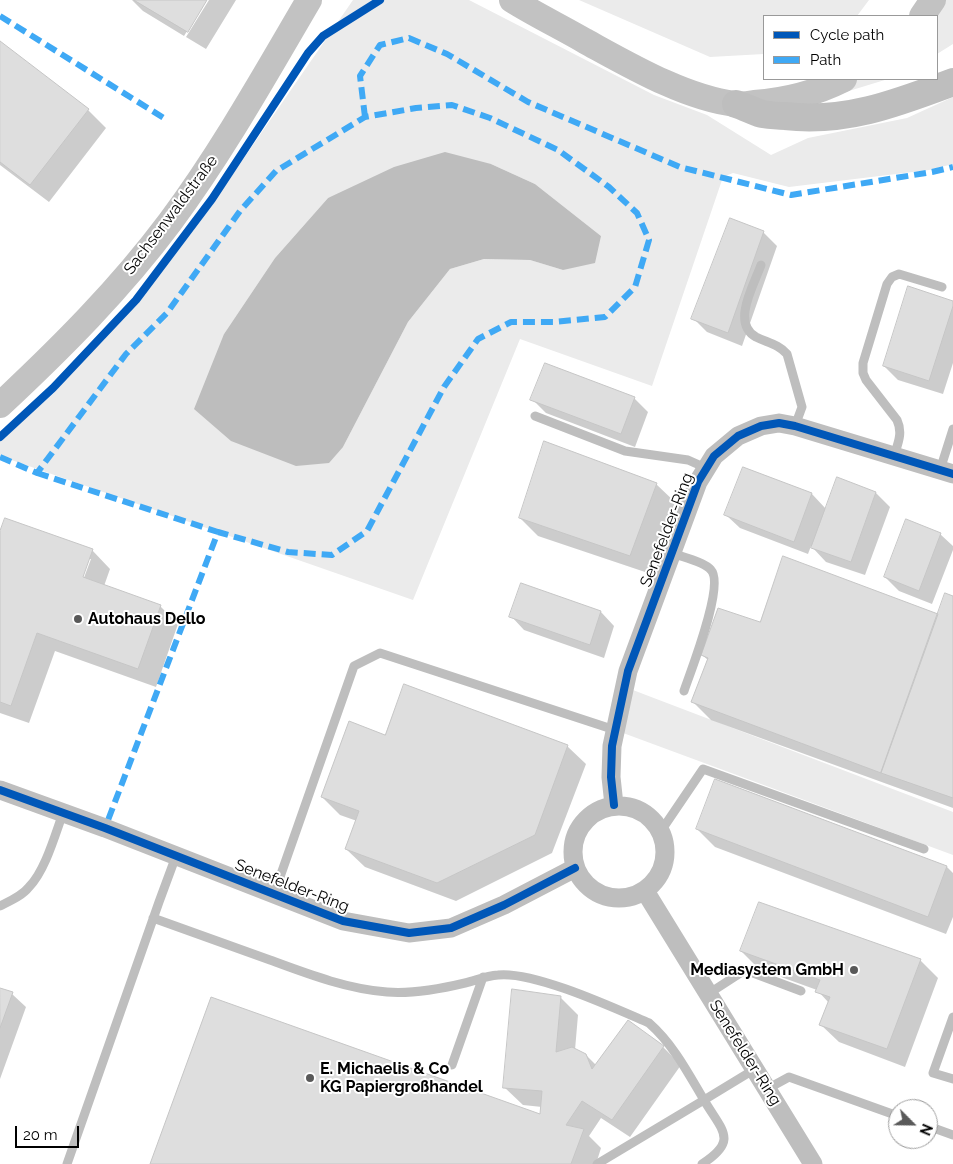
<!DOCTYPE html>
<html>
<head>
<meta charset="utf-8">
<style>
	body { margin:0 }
	#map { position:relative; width:953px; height:1164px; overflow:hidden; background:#fff; font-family:Raleway,sans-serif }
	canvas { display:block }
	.legend { position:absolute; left:763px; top:15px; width:175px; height:65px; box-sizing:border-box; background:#fff; border:1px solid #999; margin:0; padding:6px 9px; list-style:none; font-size:15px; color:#000 }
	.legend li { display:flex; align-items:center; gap:10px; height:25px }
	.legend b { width:25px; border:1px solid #999 }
	.north { position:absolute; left:888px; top:1099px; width:50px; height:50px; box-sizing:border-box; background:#fff; border:1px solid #999; border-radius:50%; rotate:113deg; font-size:14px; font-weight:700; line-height:20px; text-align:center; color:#000 }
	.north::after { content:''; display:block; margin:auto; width:18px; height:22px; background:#595959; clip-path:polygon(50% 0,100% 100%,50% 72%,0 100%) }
	.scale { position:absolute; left:15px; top:1126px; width:64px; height:22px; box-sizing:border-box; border:2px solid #000; border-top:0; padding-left:6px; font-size:15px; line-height:18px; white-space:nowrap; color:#000; -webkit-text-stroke:4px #fff; paint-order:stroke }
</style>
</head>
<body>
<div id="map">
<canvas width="953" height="1164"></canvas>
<ul class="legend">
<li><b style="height:6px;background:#0057b8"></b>Cycle path</li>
<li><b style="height:6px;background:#3fa9f5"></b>Path</li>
</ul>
<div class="north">N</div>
<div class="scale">20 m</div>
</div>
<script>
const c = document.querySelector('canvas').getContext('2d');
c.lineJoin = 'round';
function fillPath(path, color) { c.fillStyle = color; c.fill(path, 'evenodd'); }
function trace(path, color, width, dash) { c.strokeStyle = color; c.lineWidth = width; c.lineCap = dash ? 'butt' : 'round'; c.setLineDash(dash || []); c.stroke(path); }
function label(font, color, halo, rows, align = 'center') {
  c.font = font + ' Raleway,sans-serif'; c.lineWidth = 4; c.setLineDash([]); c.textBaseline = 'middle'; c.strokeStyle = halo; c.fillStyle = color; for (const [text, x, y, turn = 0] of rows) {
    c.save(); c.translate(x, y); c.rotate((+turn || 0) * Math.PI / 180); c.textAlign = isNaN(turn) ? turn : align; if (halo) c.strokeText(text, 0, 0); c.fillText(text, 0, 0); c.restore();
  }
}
fillPath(new Path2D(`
	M353 0H469L654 95 707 115 771 155 808 138 907 118 953 97V164L929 170 789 187 733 173 723 177 652 386 520 339 413 600 0 456V439L53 394 206 213ZM491 164 535 184 601 236 563 270 530 260 484 259 450 269 408 322 343 447 224 334 275 258 328 198Z
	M579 0H869L857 16H764V54L710 57Z
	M943 0H953V44L937 54V16Z
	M858 79H888L826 98Z
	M625 687 953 812V855L615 730Z`), '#ebebeb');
fillPath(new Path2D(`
	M445 152 491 164 535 184 601 236 595 263 563 270 530 260 484 259 450 269 408 322 343 447 329 463 296 466 231 441 194 409 224 334 275 258 328 198 394 167Z`), '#bdbdbd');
fillPath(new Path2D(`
	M132 0H206L184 36 143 11Z
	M209 0H236L206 49 186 37Z
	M0 42 88 110 106 128 49 202 0 165Z
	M763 232 777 246 742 346 707 332 693 318Z
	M953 302V363L943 394 898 380 884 366Z
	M634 398 648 412 635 447 546 413 532 399Z
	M743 468 812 494 826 509 837 478 876 493 890 507 865 575 826 562 811 546 808 554 740 528 726 515Z
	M656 484 675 502 648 573 538 536 520 518Z
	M940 534 953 546V550L932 604 899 591 885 577Z
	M0 535 92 550 110 569 104 586 160 606 178 624 156 687 55 651 29 723 0 713ZM88 559H91L82 583H80Z
	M521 585 601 612 614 626 604 658 524 630 511 616Z
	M953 598V808L711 720 693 702 708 660 702 655 761 623 938 616Z
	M567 746 586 764 552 853 456 901 365 867 346 849 357 821 340 815 322 797Z
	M716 780 947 867 953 873V917L946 934 715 847 697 829Z
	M741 951 920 960 938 978 905 1067 839 1042 820 1024 829 1003 817 990 759 969Z
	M0 989 12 994 26 1007 0 1079Z
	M560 997 578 1015 575 1050 586 1055 596 1065 663 1047 681 1065 630 1137 601 1118 589 1136 601 1148 596 1164H151L541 1116 542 1107 523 1105 504 1087Z`), '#0003');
const building = new Path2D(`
	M134 0H207L188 32Z
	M0 41 89 109 30 185 0 162Z
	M730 218 764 231 728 333 691 319Z
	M908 286 953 301V306L929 381 883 366Z
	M545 363 635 397 621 434 530 400Z
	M544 441 657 483 630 556 519 518Z
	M743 467 812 493 794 542 724 515Z
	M837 477 876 492 851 562 811 548Z
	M5 518 93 549 83 577 161 605 138 669 37 633 11 706 0 702V531Z
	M906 519 941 533 919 591 884 577Z
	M783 556 938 614 881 773 691 702 708 658 701 655 718 608 760 622Z
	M521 583 601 611 590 645 509 617Z
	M945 593 953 596V798L881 773Z
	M404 684 568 745 535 835 437 883 345 849 359 811 321 797 349 721 385 735Z
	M715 779 947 866 928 917 696 829Z
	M759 902 921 959 887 1049 819 1025 830 997 815 992 820 980 740 951Z
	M0 988 13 992 0 1028Z
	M512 989 561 996 556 1052 572 1047 586 1054 592 1069 628 1020 664 1046 612 1120 582 1101 566 1125 584 1129 571 1164H150L211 997 540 1114 542 1091 503 1088Z`);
fillPath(building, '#dedede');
trace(building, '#c6c6c6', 1);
trace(new Path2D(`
	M761 265C754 285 731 323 756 337 768 343 778 344 787 354L802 407 795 426
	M535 416 625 451 688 460 706 468
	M894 456C898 443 903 433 897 420L866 380 863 373V363L887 284 892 277 899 274 942 287
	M940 470 953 429
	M672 553C682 557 705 562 711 570 725 585 691 670 684 691
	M661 831 703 769 924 849
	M274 894 354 666 380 653 615 730
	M0 906C10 901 22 896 29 887 45 871 55 835 63 813
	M153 918C192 932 231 946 270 960 308 974 347 989 387 992 413 994 440 989 465 983 477 980 486 976 498 975 534 971 614 1008 649 1023 673 1044 688 1073 704 1100L597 1164
	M708 994 745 970 801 991
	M953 1017 933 1073 953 1079
	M452 1065 483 977
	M767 1089 789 1077 898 1116
	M928 1126 953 1135
	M67 1164 159 902 176 856
	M702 1164C739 1140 722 1131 704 1100L755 1069`), '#bebebe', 9);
trace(new Path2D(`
	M0 790 105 828 343 921 409 933 451 928 504 905 575 868
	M614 805 611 777 612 746 628 671 698 482 714 456 738 436 761 426 779 423 795 426 953 474
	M573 852a46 46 0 1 1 92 0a46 46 0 1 1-92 0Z
	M645 891 813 1164`), '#bebebe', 19);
trace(new Path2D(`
	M512 0C536 15 561 27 585 41 629 65 685 98 735 104 741 105 748 104 754 103 786 101 816 93 844 79
	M922 16 933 0
	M0 405C61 348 120 289 170 222 222 152 265 75 309 0`), '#c2c2c2', 26);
trace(new Path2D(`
	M736 104C745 107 753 111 762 114 769 115 777 116 785 116 846 123 897 103 953 82`), '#bebebe', 28);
trace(new Path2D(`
	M0 16 167 120
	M365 117 360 76 380 45 409 38 447 54 528 102 680 167 791 195 932 172 953 167
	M0 457 37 473 126 354 167 313 240 211 276 171 365 117 416 108 452 105 490 118 558 150 609 187 637 213 649 240 635 287 605 317 553 322H511L478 339 444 387 367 531 332 555 288 552 218 532 105 828
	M37 473 218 532`), '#3fa9f5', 6, [12, 6]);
trace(new Path2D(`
	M0 437 53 388 136 300 212 199 308 53 323 36 380 0
	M0 790 105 828 343 921 409 933 451 928 504 905 575 868
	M614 805 611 777 612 746 628 671 698 482 714 456 738 436 761 426 779 423 795 426 953 474`), '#0057b8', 8);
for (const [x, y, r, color] of [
	[78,619,5,"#595959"],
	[854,970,5,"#595959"],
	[310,1078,5,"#595959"]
]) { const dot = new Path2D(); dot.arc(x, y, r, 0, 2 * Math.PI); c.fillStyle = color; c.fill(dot); trace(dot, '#fff', 2); }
label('16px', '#000', '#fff', [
	["Sachsenwaldstraße",171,215,-53],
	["Senefelder-Ring",667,530,-69],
	["Senefelder-Ring",292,886,21],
	["Senefelder-Ring",745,1053,58]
]);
label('bold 16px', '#000', '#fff', [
	["Autohaus Dello",88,619],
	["Mediasystem GmbH",844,970,"right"],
	["E. Michaelis & Co",320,1069],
	["KG Papiergroßhandel",320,1087]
], 'left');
</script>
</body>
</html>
